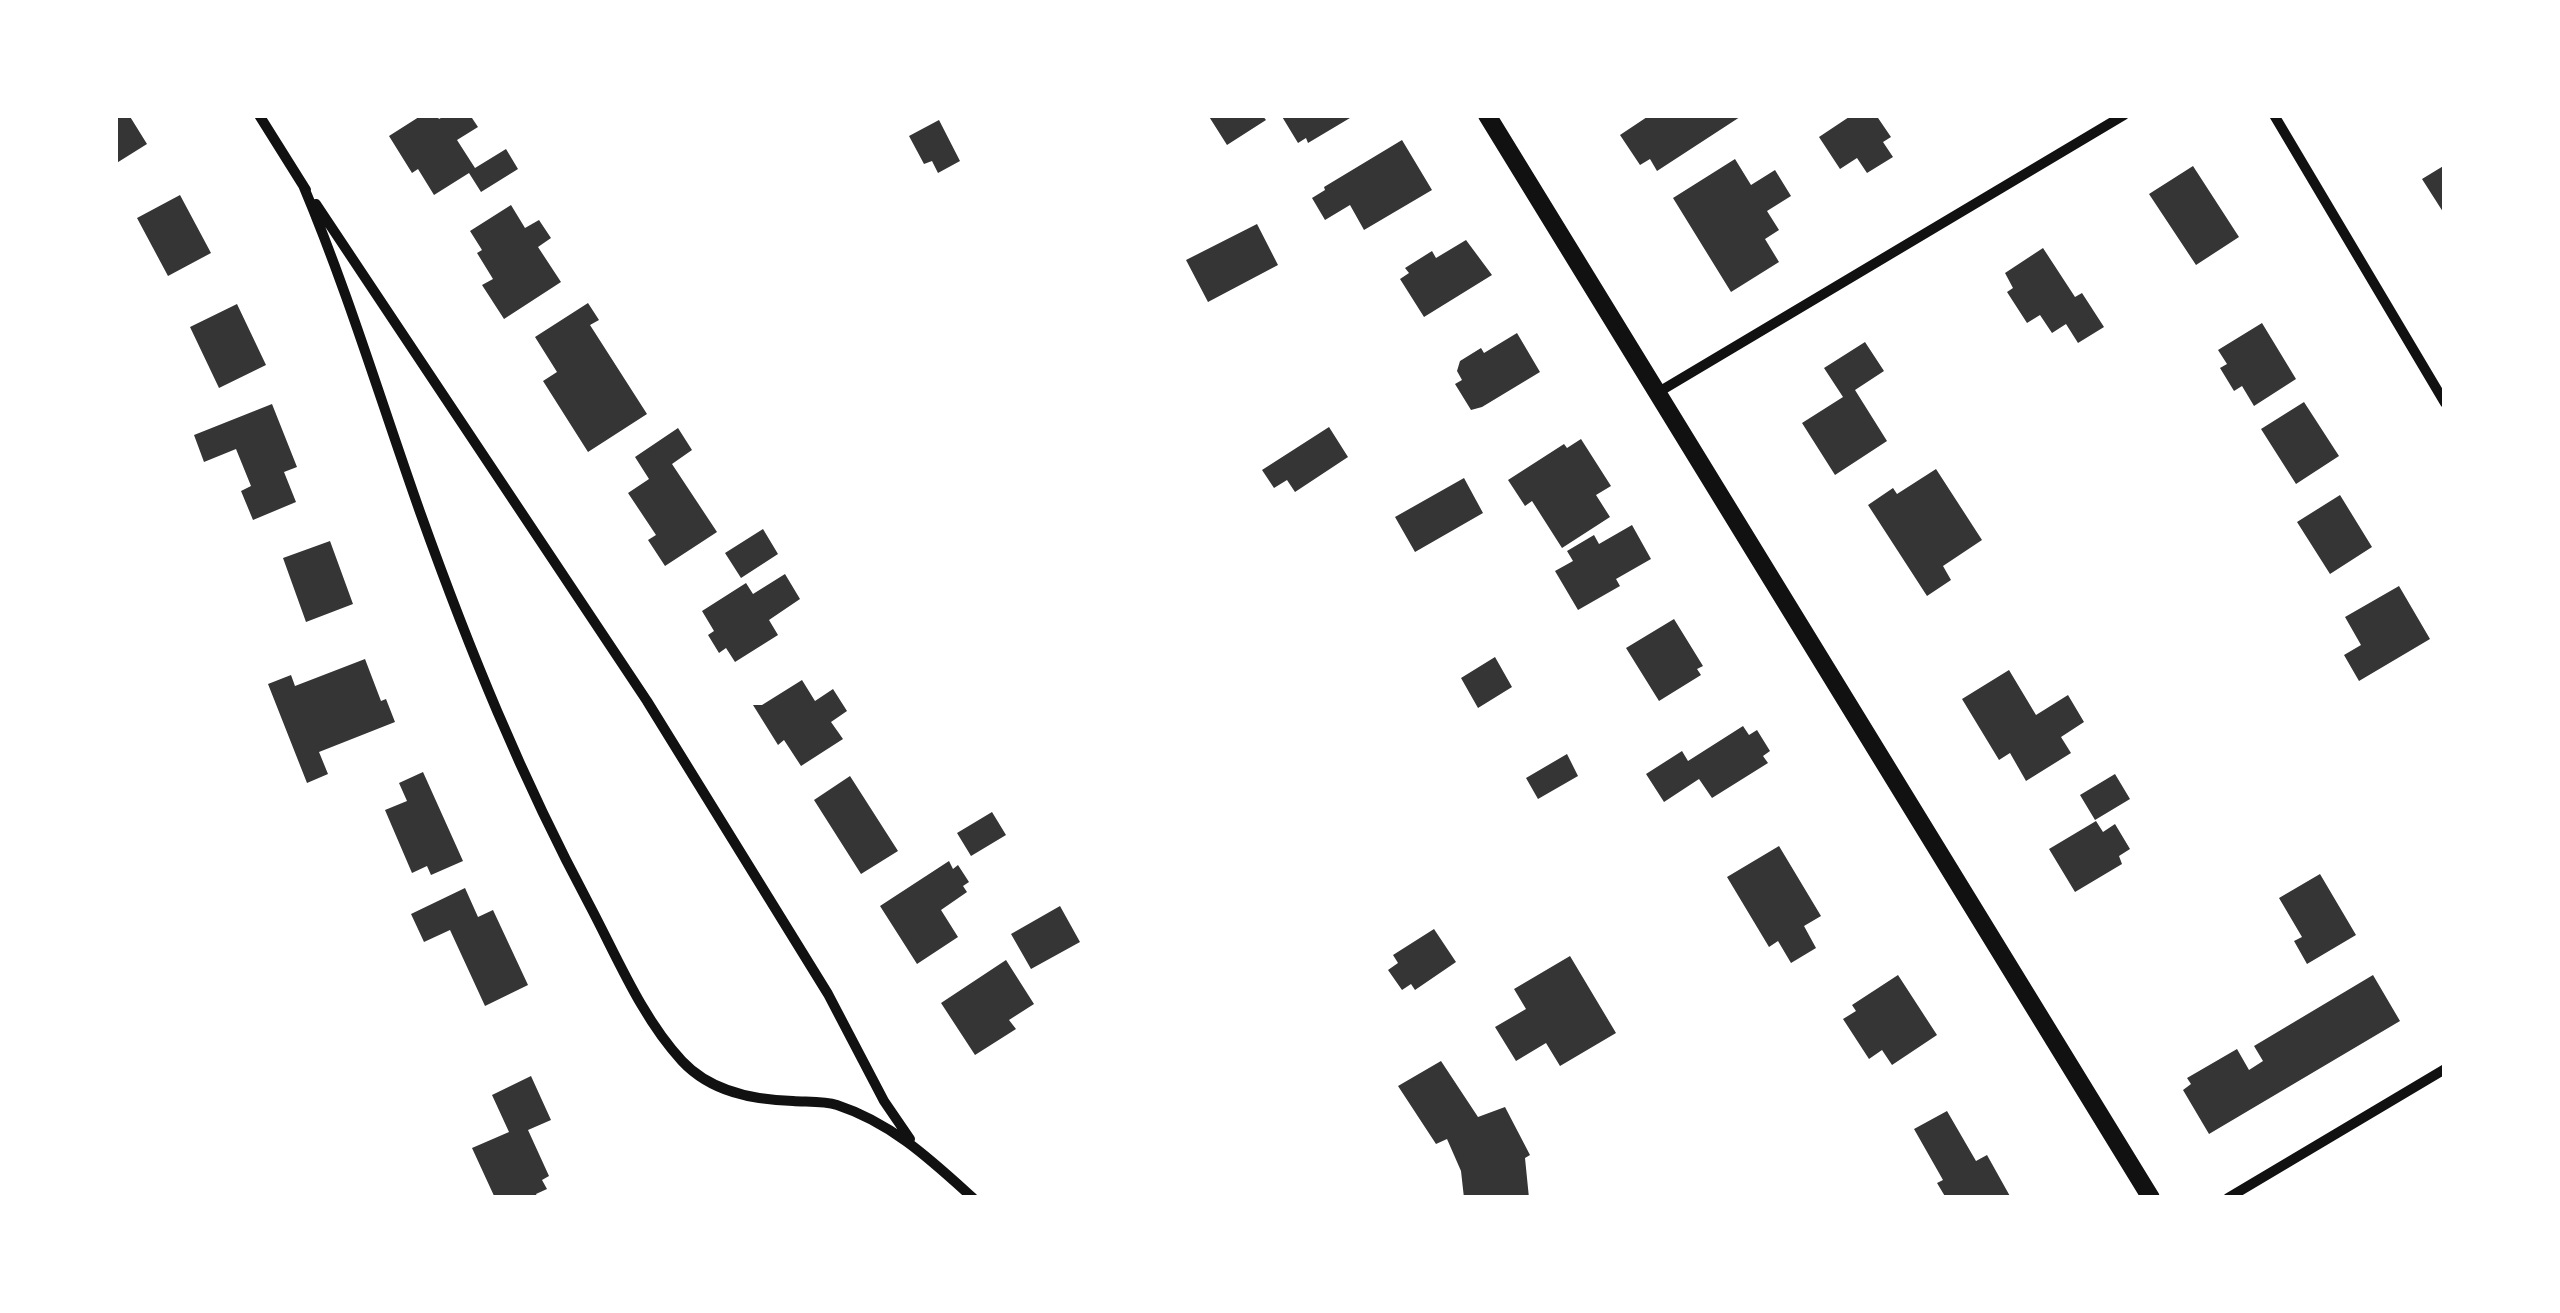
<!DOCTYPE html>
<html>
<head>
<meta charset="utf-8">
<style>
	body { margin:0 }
	#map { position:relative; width:2560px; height:1313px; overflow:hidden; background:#fff; font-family:"Public Sans",sans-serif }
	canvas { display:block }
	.frame { position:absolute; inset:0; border:118px solid #fff; pointer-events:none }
</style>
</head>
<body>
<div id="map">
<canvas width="2560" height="1313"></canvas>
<div class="frame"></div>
</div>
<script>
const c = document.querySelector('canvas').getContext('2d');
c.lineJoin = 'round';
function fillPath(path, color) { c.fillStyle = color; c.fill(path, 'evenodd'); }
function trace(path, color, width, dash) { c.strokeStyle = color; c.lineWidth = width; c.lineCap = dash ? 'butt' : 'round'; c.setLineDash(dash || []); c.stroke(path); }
fillPath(new Path2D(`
	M115 115H129L147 144 115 164Z
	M422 115H436L439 119 446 115H470L478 127 457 140 475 168 506 149 518 169 481 192 469 173 434 195 418 169 412 173 389 136Z
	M1208 115H1262L1266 120 1227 145Z
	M1281 115H1355L1308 143 1306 138 1298 143Z
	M1650 115H1743L1657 171 1650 159 1640 165 1620 135Z
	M1852 115H1876L1891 137 1883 142 1893 157 1867 173 1857 158 1840 169 1819 137Z
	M939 120 960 161 938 173 932 161 924 164 909 136Z
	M1402 140 1432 190 1364 230 1350 205 1325 220 1312 198 1325 190 1324 187Z
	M1735 159 1751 185 1775 170 1791 196 1767 211 1779 230 1765 239 1779 262 1731 292 1673 198Z
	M2445 165V215L2422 179Z
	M2193 166 2239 237 2196 265 2149 194Z
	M180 195 211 253 168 276 137 218Z
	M511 205 525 228 539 220 551 238 538 247 561 282 504 319 482 285 493 279 477 253 482 250 470 231Z
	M1257 224 1278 265 1208 302 1186 260Z
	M1466 240 1492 275 1424 317 1400 279 1409 273 1405 268 1432 251 1436 258Z
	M2043 248 2075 297 2082 293 2104 327 2078 343 2066 324 2052 333 2040 315 2027 323 2007 292 2013 288 2005 273Z
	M588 303 599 320 590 325 647 414 588 452 543 381 557 372 535 337Z
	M237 304 266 365 219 388 190 327Z
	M2262 323 2296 379 2254 406 2242 386 2234 391 2220 368 2227 364 2218 350Z
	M1517 333 1540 372 1482 407 1471 410 1455 384 1462 380 1457 371 1460 361 1481 348 1484 353Z
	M1865 342 1884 371 1855 390 1887 441 1835 475 1802 423 1843 397 1824 368Z
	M2304 402 2339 456 2296 484 2261 429Z
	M272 404 297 467 284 472 296 502 253 520 241 491 251 486 236 449 204 462 194 435Z
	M1329 427 1348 457 1295 492 1287 480 1274 488 1262 470Z
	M678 428 692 450 672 464 717 532 665 566 648 540 656 535 628 493 649 479 635 457Z
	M1581 439 1611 486 1596 495 1610 517 1562 548 1532 501 1525 506 1508 480 1564 444 1567 448Z
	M1936 469 1982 540 1943 566 1951 580 1927 596 1868 505 1893 488 1897 494Z
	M1464 478 1483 513 1415 552 1395 517Z
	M2340 495 2372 547 2330 574 2297 522Z
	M1632 525 1651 559 1616 579 1620 586 1578 610 1555 571 1573 561 1567 551 1594 535 1599 544Z
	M763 529 778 554 741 578 725 553Z
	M330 541 353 604 306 622 283 558Z
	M785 574 800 599 769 620 778 635 735 662 726 648 719 653 708 635 714 631 702 611 746 583 753 594Z
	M2399 586 2430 639 2359 681 2344 655 2361 645 2345 617Z
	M1674 619 1703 666 1697 669 1701 675 1659 701 1626 648Z
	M1495 657 1512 687 1478 708 1461 678Z
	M365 659 381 701 386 699 395 722 319 752 328 774 307 783 268 684 291 675 295 686Z
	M2009 670 2036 715 2068 695 2084 722 2061 737 2071 753 2026 781 2010 753 1999 760 1962 699Z
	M802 680 815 701 833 689 847 711 831 722 843 739 801 766 784 740 778 745 753 705H762Z
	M1743 726 1749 735 1757 730 1770 751 1763 756 1768 763 1712 798 1699 779 1664 802 1646 774 1682 751 1688 761Z
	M1567 754 1578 776 1538 799 1526 778Z
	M423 772 463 861 431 875 427 866 412 873 385 810 407 801 399 783Z
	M2115 774 2130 799 2095 820 2080 795Z
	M850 776 898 851 861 874 814 800Z
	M992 812 1006 835 971 856 957 833Z
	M2096 821 2103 832 2115 824 2130 849 2119 856 2122 864 2075 892 2049 849Z
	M1779 846 1821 916 1804 926 1816 948 1791 963 1778 941 1769 947 1727 877Z
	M949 861 953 869 958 865 969 882 963 886 967 892 941 910 958 937 917 964 880 906Z
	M2320 874 2356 935 2307 964 2294 941 2302 937 2279 898Z
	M465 888 478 917 493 910 528 985 485 1006 450 930 424 942 411 914Z
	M1060 906 1080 942 1031 969 1011 934Z
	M1434 929 1456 962 1415 990 1411 984 1402 990 1388 970 1398 963 1393 955Z
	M1570 956 1616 1033 1560 1066 1546 1043 1516 1061 1495 1027 1526 1009 1514 989Z
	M1006 960 1034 1004 1009 1020 1016 1029 975 1055 941 1003Z
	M1898 975 1937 1035 1892 1065 1882 1050 1869 1059 1843 1019 1856 1011 1852 1005Z
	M2373 975 2400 1021 2209 1134 2183 1090 2191 1084 2187 1078 2237 1049 2249 1070 2263 1061 2254 1046Z
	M1441 1061 1478 1117 1505 1107 1530 1155 1525 1158 1529 1198H1464L1461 1171 1447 1139 1436 1144 1398 1086Z
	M531 1076 551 1120 528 1130 549 1176 542 1180 547 1189 536 1194 538 1198H495L472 1148 509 1132 492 1095Z
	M1947 1111 1976 1161 1987 1155 2011 1198H1946L1937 1183 1943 1180 1914 1129Z`), '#353535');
trace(new Path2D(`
	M259 115 306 190
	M2274 115 2445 403
	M303 185C348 292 381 402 420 512 469 649 521 777 590 906 617 957 642 1018 682 1061 711 1092 753 1100 793 1101 807 1102 824 1101 837 1105 892 1123 931 1160 973 1198
	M316 204 647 701 828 994 884 1101 910 1139
	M1657 393 2124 115
	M2228 1198 2445 1069`), '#111', 10);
trace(new Path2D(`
	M1487 115 2151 1198`), '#111', 18);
</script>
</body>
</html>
